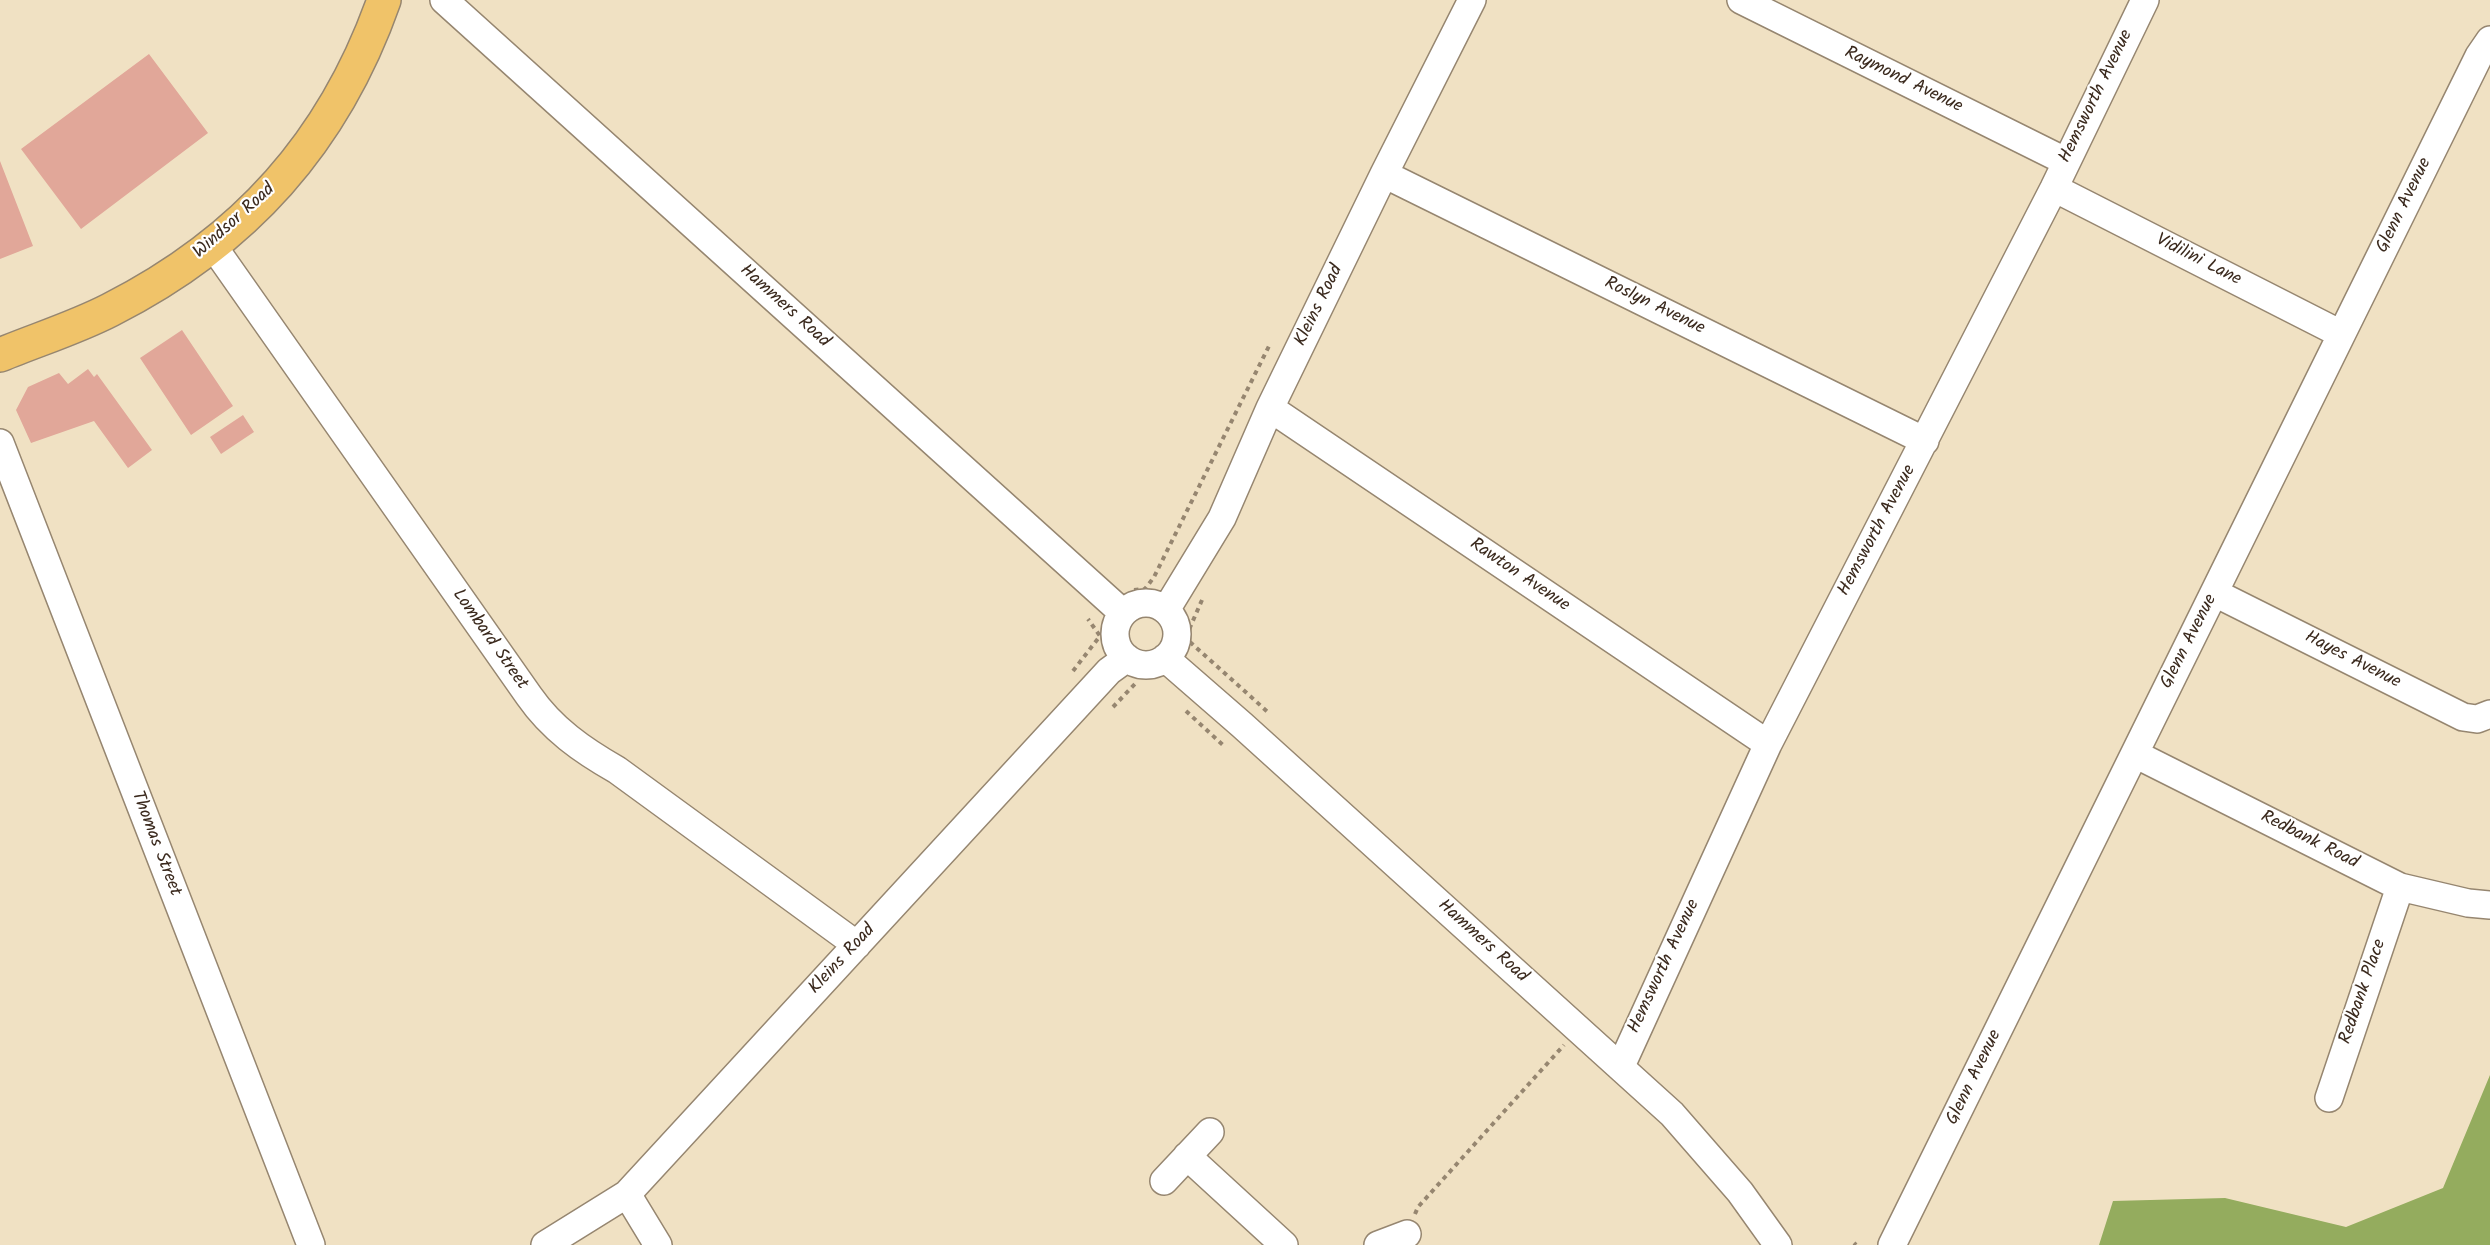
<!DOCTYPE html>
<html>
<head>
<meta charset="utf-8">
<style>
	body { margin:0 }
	canvas { display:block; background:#f0e1c3 }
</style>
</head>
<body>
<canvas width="2490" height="1245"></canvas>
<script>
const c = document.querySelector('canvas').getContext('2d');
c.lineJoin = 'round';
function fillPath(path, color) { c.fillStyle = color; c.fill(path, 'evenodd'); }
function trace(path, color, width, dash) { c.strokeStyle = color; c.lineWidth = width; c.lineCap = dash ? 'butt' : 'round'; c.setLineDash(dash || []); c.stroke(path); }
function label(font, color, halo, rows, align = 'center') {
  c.font = font + ' Kalam,sans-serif'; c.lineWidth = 4.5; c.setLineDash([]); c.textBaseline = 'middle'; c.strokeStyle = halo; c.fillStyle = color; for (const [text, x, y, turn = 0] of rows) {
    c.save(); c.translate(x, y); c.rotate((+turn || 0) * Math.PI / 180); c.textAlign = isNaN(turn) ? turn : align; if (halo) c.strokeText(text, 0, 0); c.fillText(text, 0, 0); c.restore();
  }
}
fillPath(new Path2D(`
	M2490 1075V1245H2099L2113 1201 2225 1198 2346 1227 2443 1188Z`), '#94ac5e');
fillPath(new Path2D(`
	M149 54 208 133 81 229 21 149Z
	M0 161 33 246 0 259Z
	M182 330 233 406 191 435 140 358Z
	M88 369 94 377 97 374 152 450 128 468 94 421 31 443 16 410 28 387 59 373 68 384Z
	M243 415 254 432 221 454 210 437Z`), '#e1a799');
const minor = new Path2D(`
	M444 0 1123 613
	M1741 0 2065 161
	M1384 174 1925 441
	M2054 188 2341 334
	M213 246 529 696C552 729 582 750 617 770L857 945
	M1270 408 1768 744
	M0 443 311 1245
	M2215 593 2463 717 2477 719 2490 714
	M1115 634a31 31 0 1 1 62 0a31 31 0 1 1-62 0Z
	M1166 610 1222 518 1270 408 1384 174 1472 0
	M1165 658 1242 725 1672 1114 1740 1192 1778 1245
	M2135 754 2400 887 2468 903 2490 905
	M1621 1066 1768 744 2054 188 2145 0
	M2329 1098 2400 887
	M1187 1156 1284 1245
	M1164 1181 1210 1132
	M627 1194 658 1245
	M545 1245 627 1194 1109 671 1127 658
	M1378 1245 1407 1234
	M1892 1245 2479 56 2490 40`);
const major = new Path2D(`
	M0 355C36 340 75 328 110 310 244 242 334 142 384 0`);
trace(minor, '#968670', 30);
trace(major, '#968670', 36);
trace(new Path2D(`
	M1134 590 1145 589 1154 577 1270 344
	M1202 600 1188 632 1190 642 1270 714
	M1073 671 1100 636 1088 619
	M1113 707 1135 684
	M1186 711 1224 746
	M1415 1214 1418 1207 1564 1045
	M1854 1243 1856 1245`), '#968670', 4, [4.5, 4.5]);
trace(minor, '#fff', 27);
trace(major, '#f0c369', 33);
label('18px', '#3b2a1e', '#fff', [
	["Raymond Avenue",1903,81,26],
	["Hemsworth Avenue",2097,97,-64],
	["Glenn Avenue",2405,206,-64],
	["Windsor Road",235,222,-42],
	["Vidilini Lane",2198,261,27],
	["Kleins Road",1320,306,-64],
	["Hammers Road",784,307,42],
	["Roslyn Avenue",1654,307,26],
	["Hemsworth Avenue",1878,531,-62],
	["Rawton Avenue",1519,576,34],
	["Lombard Street",489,640,55],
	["Glenn Avenue",2190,642,-63],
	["Hayes Avenue",2352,661,27],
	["Redbank Road",2309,841,27],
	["Thomas Street",155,844,69],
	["Hammers Road",1482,942,42],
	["Kleins Road",843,960,-47],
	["Hemsworth Avenue",1665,967,-65],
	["Redbank Place",2364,992,-71],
	["Glenn Avenue",1975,1078,-64]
]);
</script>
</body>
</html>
